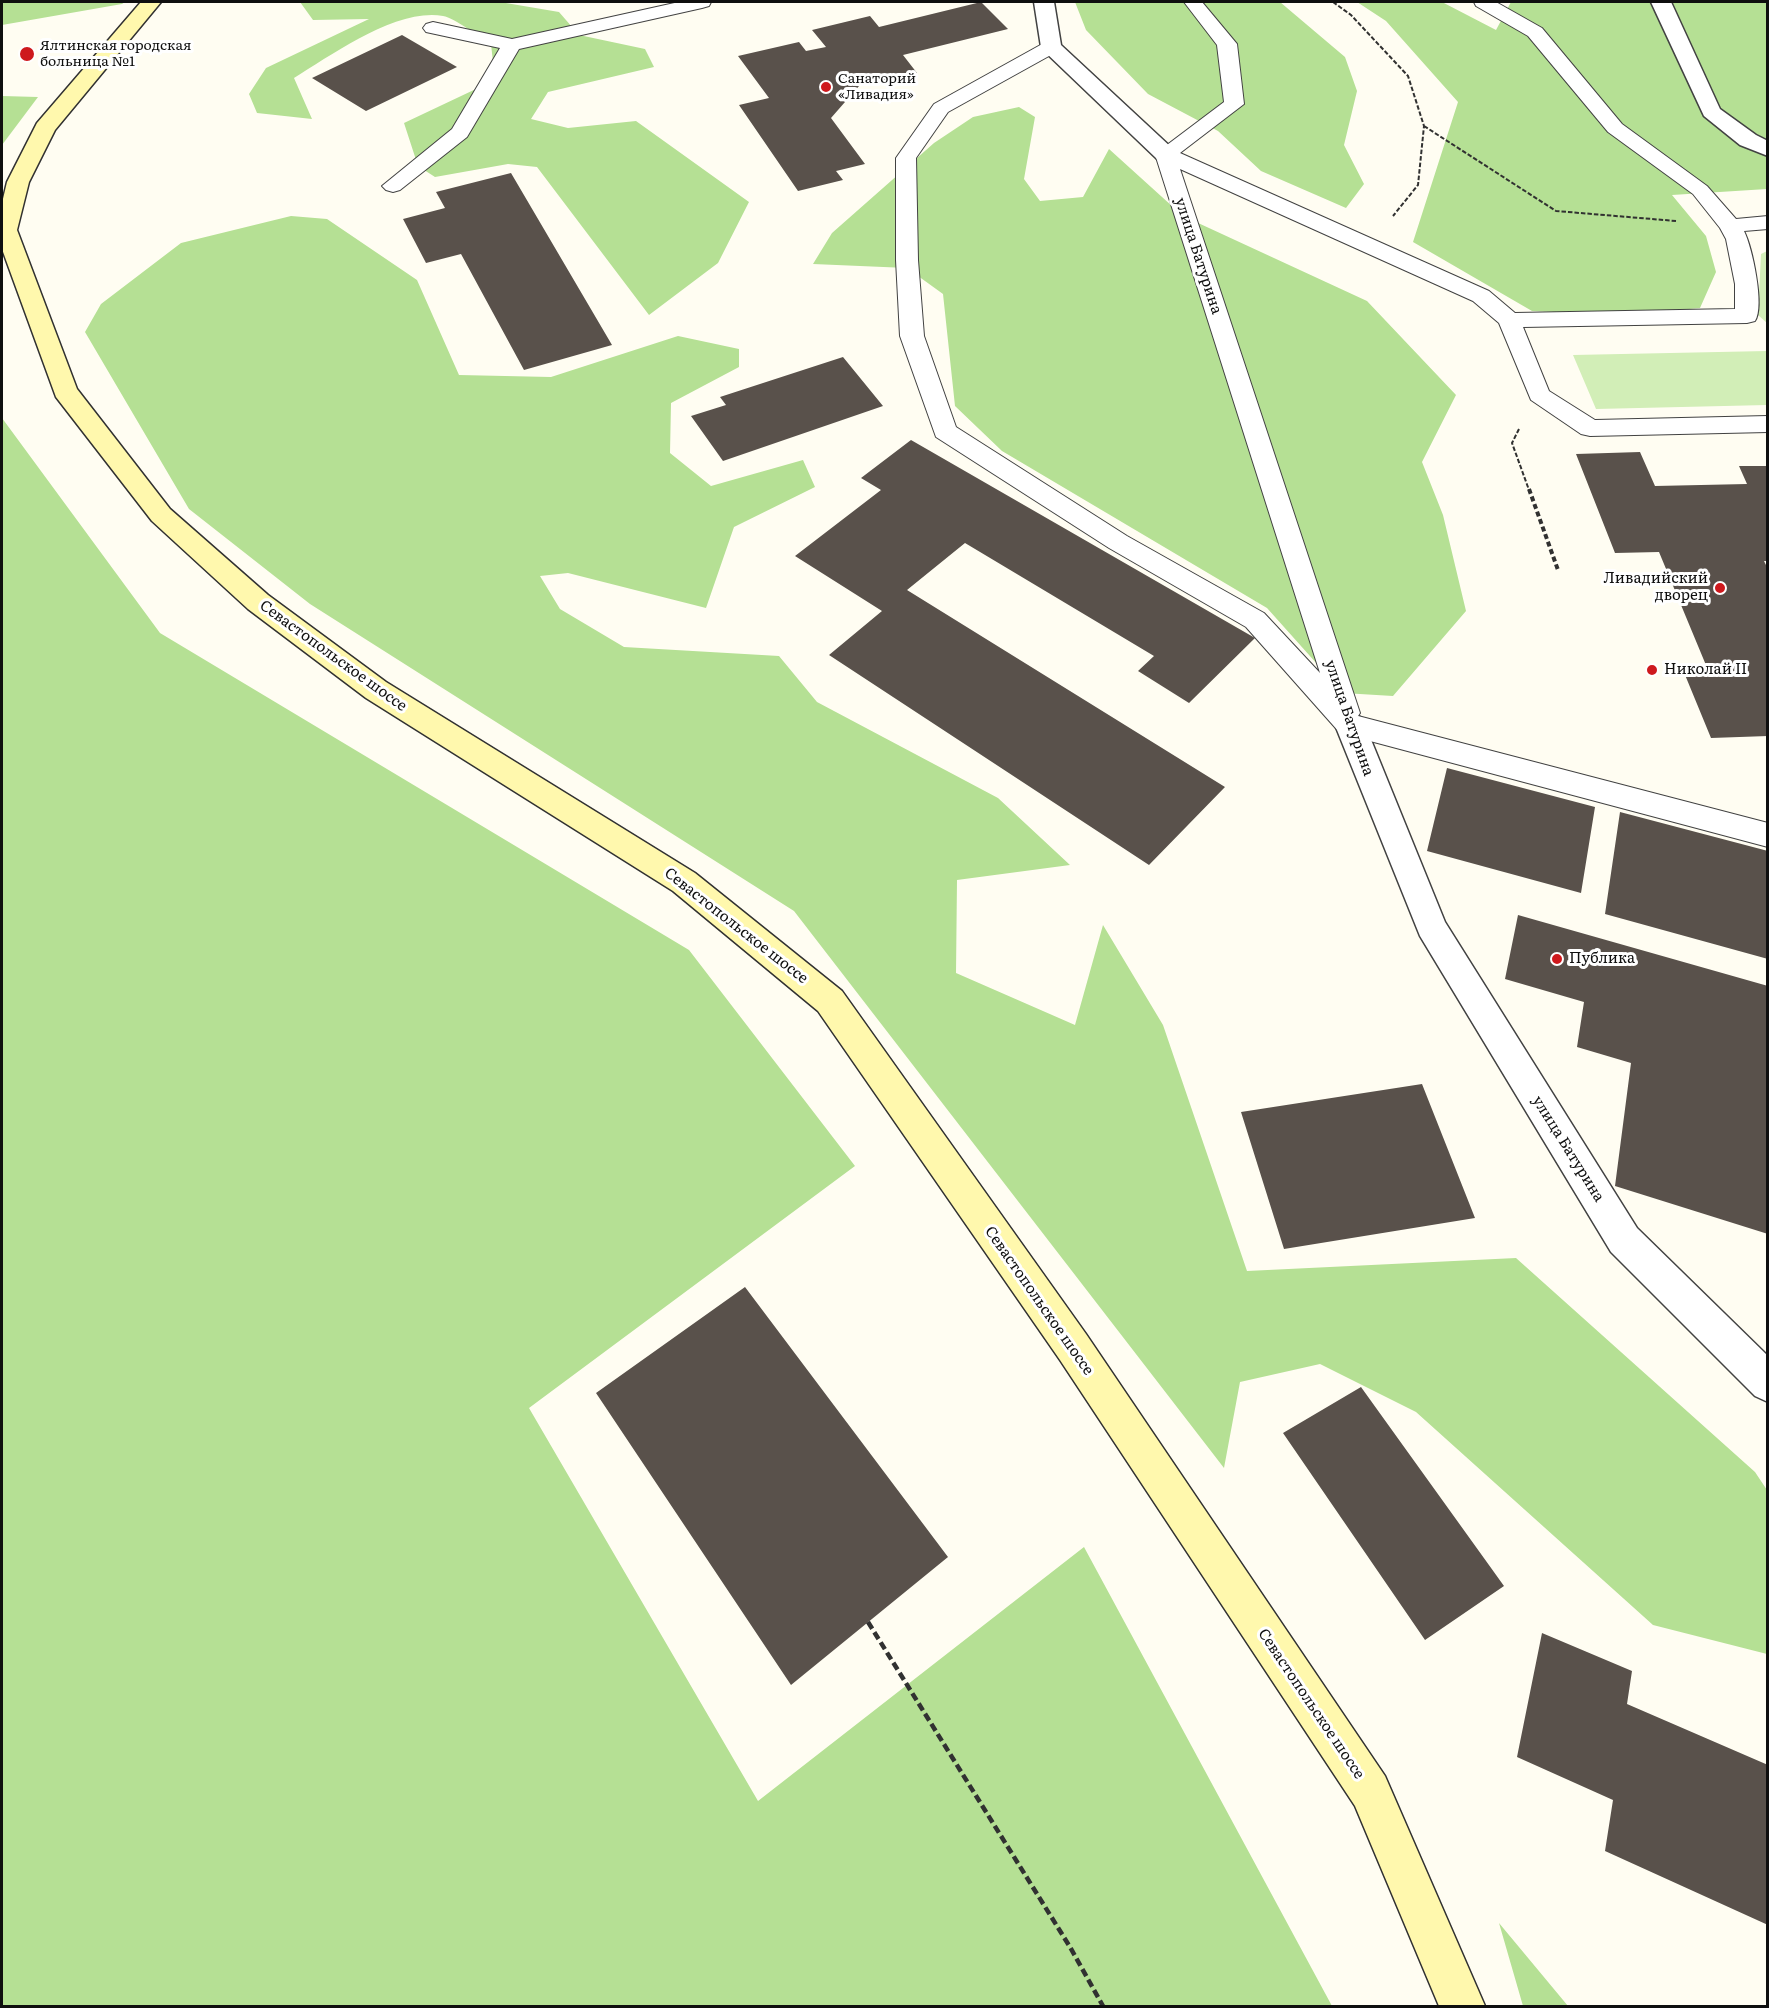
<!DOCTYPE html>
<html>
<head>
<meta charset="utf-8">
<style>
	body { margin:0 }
	#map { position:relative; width:1769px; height:2008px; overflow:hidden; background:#fffdf2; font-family:Literata,serif }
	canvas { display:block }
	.frame { position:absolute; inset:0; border:3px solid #0f0f0f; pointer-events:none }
</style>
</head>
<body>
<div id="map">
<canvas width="1769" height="2008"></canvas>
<div class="frame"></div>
</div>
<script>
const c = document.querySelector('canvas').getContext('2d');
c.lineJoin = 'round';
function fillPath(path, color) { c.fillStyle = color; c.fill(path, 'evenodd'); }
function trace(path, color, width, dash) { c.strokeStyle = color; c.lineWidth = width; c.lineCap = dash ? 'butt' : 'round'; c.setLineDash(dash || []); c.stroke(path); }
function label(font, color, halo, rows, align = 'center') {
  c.font = font + ' Literata,serif'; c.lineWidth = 6; c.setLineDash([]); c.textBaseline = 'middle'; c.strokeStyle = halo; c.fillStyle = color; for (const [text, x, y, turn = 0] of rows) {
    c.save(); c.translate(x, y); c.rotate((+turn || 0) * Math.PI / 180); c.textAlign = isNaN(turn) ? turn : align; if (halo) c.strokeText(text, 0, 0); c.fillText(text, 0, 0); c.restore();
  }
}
fillPath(new Path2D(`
	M1767 251V323L1758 315 1761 254Z
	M1767 351V405L1596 409 1573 355Z`), '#d2eeb7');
fillPath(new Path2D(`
	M2 2H125L122 4 2 25Z
	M300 2H500L559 12 579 35 645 49 654 67 548 92 531 119 568 128 636 121 749 202 718 263 649 315 537 167 508 164 435 177 418 166 404 123 478 88 493 62 491 44C479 37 455 18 443 16 396 8 332 55 294 78L312 119 257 113 249 94 266 68 369 19 313 20Z
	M1075 2H1280L1345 57 1357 91 1344 145 1364 184 1346 208 1261 171 1218 131 1148 94 1086 30Z
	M1357 2H1442L1496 30 1511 2H1767V189L1672 195 1706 236 1716 272 1700 308 1625 315 1532 311 1413 242 1458 102 1386 21Z
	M2 96 38 97 2 145Z
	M1019 107 1035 117 1024 179 1040 201 1083 197 1109 149 1183 216 1367 301 1456 395 1422 462 1443 515 1466 611 1393 696 1343 693 1267 608 1002 451 955 406 943 294 907 268 813 264 832 233 934 143 973 117Z
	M291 216 327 219 417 280 459 375 551 377 678 336 739 349V367L671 403 670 453 711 486 803 460 815 487 734 527 706 608 568 573 540 576 560 609 624 647 779 656 817 702 998 798 1070 865 957 880 956 973 1075 1025 1103 925 1163 1025 1247 1271 1516 1258 1755 1472 1767 1490V1654L1653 1625 1416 1412 1320 1364 1240 1382 1224 1468 794 911 310 604 189 509 85 332 101 304 181 243Z
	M2 418 160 633 689 950 855 1166 529 1408 758 1801 1084 1547 1332 2006H2Z
	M1499 1923 1568 2006H1523Z`), '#b5e094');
fillPath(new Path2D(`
	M981 2 1008 29 903 55 917 73 859 86 831 118 865 164 836 171 843 180 798 191 739 105 769 98 738 56 799 42 806 51 826 47 812 30 870 16 879 27Z
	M402 35 457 67 366 111 312 78Z
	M511 173 612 345 524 370 461 254 426 263 403 219 445 208 436 192Z
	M843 357 883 406 723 461 691 416 726 405 720 397Z
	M911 440 1255 638 1189 703 1138 671 1154 656 965 543 907 590 1225 787 1149 865 829 655 882 611 795 556 881 490 861 478Z
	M1640 452 1655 486 1747 484 1739 466H1768V561H1764L1768 569V736L1711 738 1683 670H1708L1659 552 1615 553 1576 454Z
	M1447 768 1595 807 1581 893 1427 851Z
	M1620 812 1768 851V959L1605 914Z
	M1518 915 1768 986V1234L1615 1186 1631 1063 1577 1047 1584 1002 1505 979Z
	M1422 1084 1475 1218 1284 1249 1241 1112Z
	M745 1287 948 1557 791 1685 596 1393Z
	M1361 1387 1504 1586 1425 1640 1283 1433Z
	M1542 1633 1632 1671 1627 1704 1768 1765V1925L1605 1851 1613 1800 1517 1757Z`), '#59514b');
const service = new Path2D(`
	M679 2H711L709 6 702 8 519 49 467 137 400 190 393 192 386 190 382 186 452 129 500 48 426 32 423 28 426 24 433 22 512 39Z
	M1184 2H1202L1237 44 1244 104 1180 153 1489 291 1515 313 1735 309V284L1726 239 1720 228 1693 194 1608 132 1528 36 1476 6 1474 2H1496L1542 28 1622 124 1707 186 1736 219 1768 216V229L1744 231C1752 247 1765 306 1755 321L1747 323 1523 327 1549 391 1595 420 1768 416V432L1590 436 1581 434 1531 400 1499 323 1473 301 1180 169 1360 713 1358 716 1768 823V847L1340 733 1246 627 1109 548 936 437 900 336 896 260V158L934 104 1044 43H1058L1061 47 1058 51 948 112 916 158 918 260 924 336 956 427 1127 536 1264 613 1320 673 1155 154 1224 102 1217 45Z`);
const minor = new Path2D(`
	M1651 2H1671L1720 109 1756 135 1768 141V156L1740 145 1704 116Z
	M1350 714 1360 717 1365 725 1445 922 1637 1228 1768 1356V1402L1755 1396 1611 1252 1420 936 1335 725 1340 717Z`);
const tertiary = new Path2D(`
	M1034 2H1054L1061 45 1173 149 1176 154 1173 159 1165 161 1157 159 1044 51 1041 47Z`);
const secondary = new Path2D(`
	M141 2H161L55 130 29 182 17 230 77 389 170 509 268 595 386 682 695 873 842 991 1086 1334 1385 1776 1485 2006H1439L1355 1806 1060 1360 818 1011 673 891 366 698 248 609 152 521 56 397 2 249V203L7 182 37 123Z`);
trace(service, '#424242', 2);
trace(minor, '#424242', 3);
trace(tertiary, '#424242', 3);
trace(secondary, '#313131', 3);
trace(new Path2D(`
	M1333 2 1351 15 1408 76 1424 126 1418 185 1393 216
	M1424 126 1556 211 1676 221
	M1519 429 1512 443 1529 490`), '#313131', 2, [4.5, 2]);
trace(new Path2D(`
	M1529 489 1558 570`), '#313131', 4, [5, 3]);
trace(new Path2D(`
	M868 1622 1070 1947 1103 2006`), '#313131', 4.5, [8, 4]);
fillPath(service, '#fff');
fillPath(minor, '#fff');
fillPath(tertiary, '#fff');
fillPath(secondary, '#fff8ad');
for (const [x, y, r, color] of [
	[27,54,8,"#ce191d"],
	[826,87,6,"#ce191d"],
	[1720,588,6,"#ce191d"],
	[1652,670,6,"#ce191d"],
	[1557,959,6,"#ce191d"]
]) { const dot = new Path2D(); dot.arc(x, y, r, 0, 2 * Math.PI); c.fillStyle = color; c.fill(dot); trace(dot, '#fff', 2); }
label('14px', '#0f0f0f', '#fff', [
	["Ялтинская городская",40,46],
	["больница №1",40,62],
	["Санаторий",838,79],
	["«Ливадия»",838,95]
], 'left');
label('15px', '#0f0f0f', '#fff', [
	["улица Батурина",1198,256,72],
	["Севастопольское шоссе",333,656,36],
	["улица Батурина",1349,718,71],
	["Севастопольское шоссе",736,926,38],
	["улица Батурина",1568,1149,58],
	["Севастопольское шоссе",1039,1301,55],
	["Севастопольское шоссе",1311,1704,56]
]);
label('15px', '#0f0f0f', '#fff', [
	["Ливадийский",1708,579,"right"],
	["дворец",1708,596,"right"],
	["Николай II",1664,670],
	["Публика",1569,959]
], 'left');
</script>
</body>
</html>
